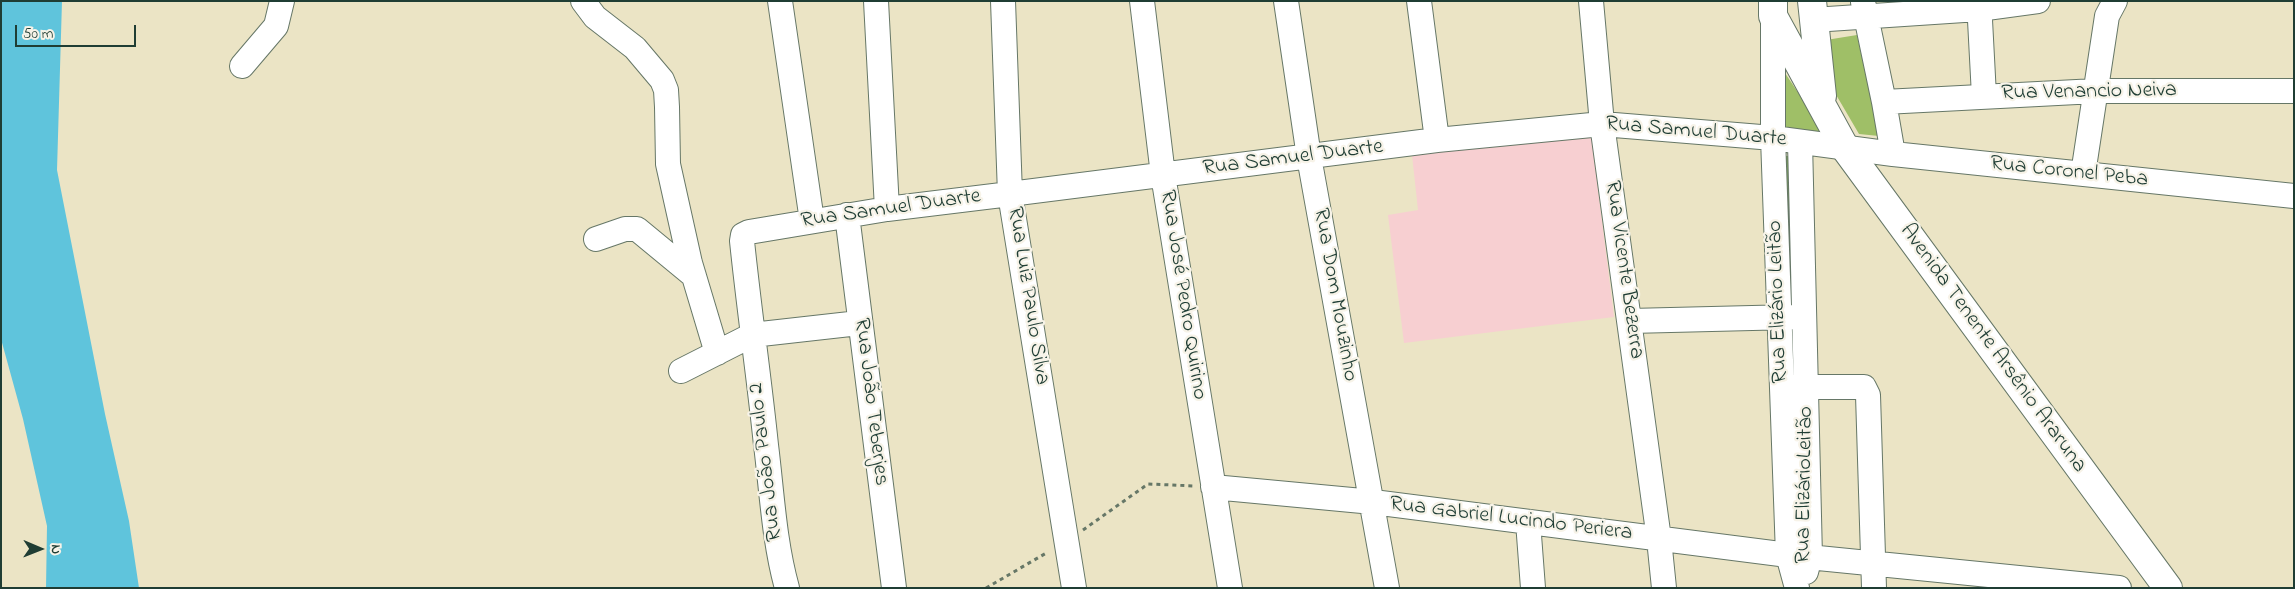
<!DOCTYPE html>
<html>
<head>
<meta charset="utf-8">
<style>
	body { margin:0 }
	#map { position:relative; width:2295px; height:589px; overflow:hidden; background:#ebe4c5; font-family:"Indie Flower",sans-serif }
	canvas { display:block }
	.frame { position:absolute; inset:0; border:2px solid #1f3d34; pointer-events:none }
	.north { position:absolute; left:15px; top:524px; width:50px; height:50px; -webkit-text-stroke:4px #f7f3e8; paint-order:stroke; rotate:91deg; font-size:14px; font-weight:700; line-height:20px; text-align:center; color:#1f3d34 }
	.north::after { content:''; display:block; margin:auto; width:18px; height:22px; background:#1f3d34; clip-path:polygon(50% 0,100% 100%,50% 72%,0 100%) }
	.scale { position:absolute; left:15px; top:25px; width:121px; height:22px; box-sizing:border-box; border:2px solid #1f3d34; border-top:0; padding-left:6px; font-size:15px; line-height:18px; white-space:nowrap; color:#1f3d34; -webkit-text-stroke:4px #f7f3e8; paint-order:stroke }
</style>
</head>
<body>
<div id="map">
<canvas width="2295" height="589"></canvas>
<div class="frame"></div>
<div class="north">N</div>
<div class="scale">50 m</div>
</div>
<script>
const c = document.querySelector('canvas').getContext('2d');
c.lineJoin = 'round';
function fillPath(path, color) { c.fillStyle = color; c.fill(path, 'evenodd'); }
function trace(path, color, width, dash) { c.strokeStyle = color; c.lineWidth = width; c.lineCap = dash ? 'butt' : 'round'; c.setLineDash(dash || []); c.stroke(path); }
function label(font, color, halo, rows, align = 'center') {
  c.font = font + ' "Indie Flower",sans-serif'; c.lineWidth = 4.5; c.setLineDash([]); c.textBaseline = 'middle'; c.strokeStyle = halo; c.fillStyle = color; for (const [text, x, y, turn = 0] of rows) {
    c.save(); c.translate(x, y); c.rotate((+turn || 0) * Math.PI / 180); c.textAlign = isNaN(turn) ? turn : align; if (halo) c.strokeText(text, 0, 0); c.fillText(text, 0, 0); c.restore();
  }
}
fillPath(new Path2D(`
	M1591 133 1614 317 1404 343 1388 215 1418 210 1412 155Z`), '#f7cfd1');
fillPath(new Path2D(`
	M1857 35 1879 136 1859 134 1828 81 1826 40Z
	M1783 70 1809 109 1830 134 1782 127Z`), '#9fbf67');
fillPath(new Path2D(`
	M1785 156H1792L1794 281H1788Z`), '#7fa65c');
fillPath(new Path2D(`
	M1 1H62L57 170 105 414 129 521 139 588H46L47 526 23 419 1 339Z`), '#5fc4dc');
const minor = new Path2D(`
	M583 1 595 17 635 48 662 80 666 90 667 107 668 164 690 263 717 353
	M780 1 812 221
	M876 1 887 209
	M1003 1 1010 194 1074 588
	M1142 1 1163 175 1230 588
	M1286 1 1309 157 1387 588
	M1419 1 1437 140
	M1591 1 1602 124 1659 539 1664 588
	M1979 1 1984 96
	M1863 2 1884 102 1893 154
	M1773 16V138L1788 555 1797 588
	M1813 20 1979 9 2038 1
	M242 66 276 26 282 1
	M1884 102 2096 91H2294
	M1800 142 1810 557 1806 572
	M2083 174 2107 16 2115 1
	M847 215 894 588
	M596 239 625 229H637L694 276
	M1630 321 1793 317
	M681 371 752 335 859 323
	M1791 387H1864L1868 395 1874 588
	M1213 487 1373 502 1788 555 2119 588
	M1528 522 1533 588
	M787 588C774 541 772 493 766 445 759 377 749 309 742 241L743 235 749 232 887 209 1010 194 1437 140 1602 124 1773 138 1893 154 2294 196`);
const major = new Path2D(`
	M1773 1V16L1845 148 2168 588
	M1812 1 1822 96`);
trace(minor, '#667767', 26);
trace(major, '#667767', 30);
trace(new Path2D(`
	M1083 530 1148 484 1195 486
	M986 588 1048 552`), '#667767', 3, [4, 4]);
trace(minor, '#fff', 24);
trace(major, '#fff', 28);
label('22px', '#1f3d34', '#f7f3e8', [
	["Rua Venancio Neiva",2089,93,-1],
	["Rua Samuel Duarte",1696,133,5],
	["Rua Samuel Duarte",1293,159,-7],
	["Rua Coronel Peba",2069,173,6],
	["Rua Samuel Duarte",891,210,-8],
	["Rua Vicente Bezerra",1623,270,82],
	["Rua José Pedro Quirino",1182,295,81],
	["Rua Dom Mouzinho",1334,295,80],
	["Rua Luiz Paulo Silva",1027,296,81],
	["Rua Elizário Leitão",1779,302,-92],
	["Avenida Tenente Arsênio Araruna",1992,349,54],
	["Rua João Teberjes",870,402,83],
	["Rua João Paulo 2",767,462,-97],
	["Rua ElizárioLeitão",1806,485,-89],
	["Rua Gabriel Lucindo Periera",1511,520,7]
]);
</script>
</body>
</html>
